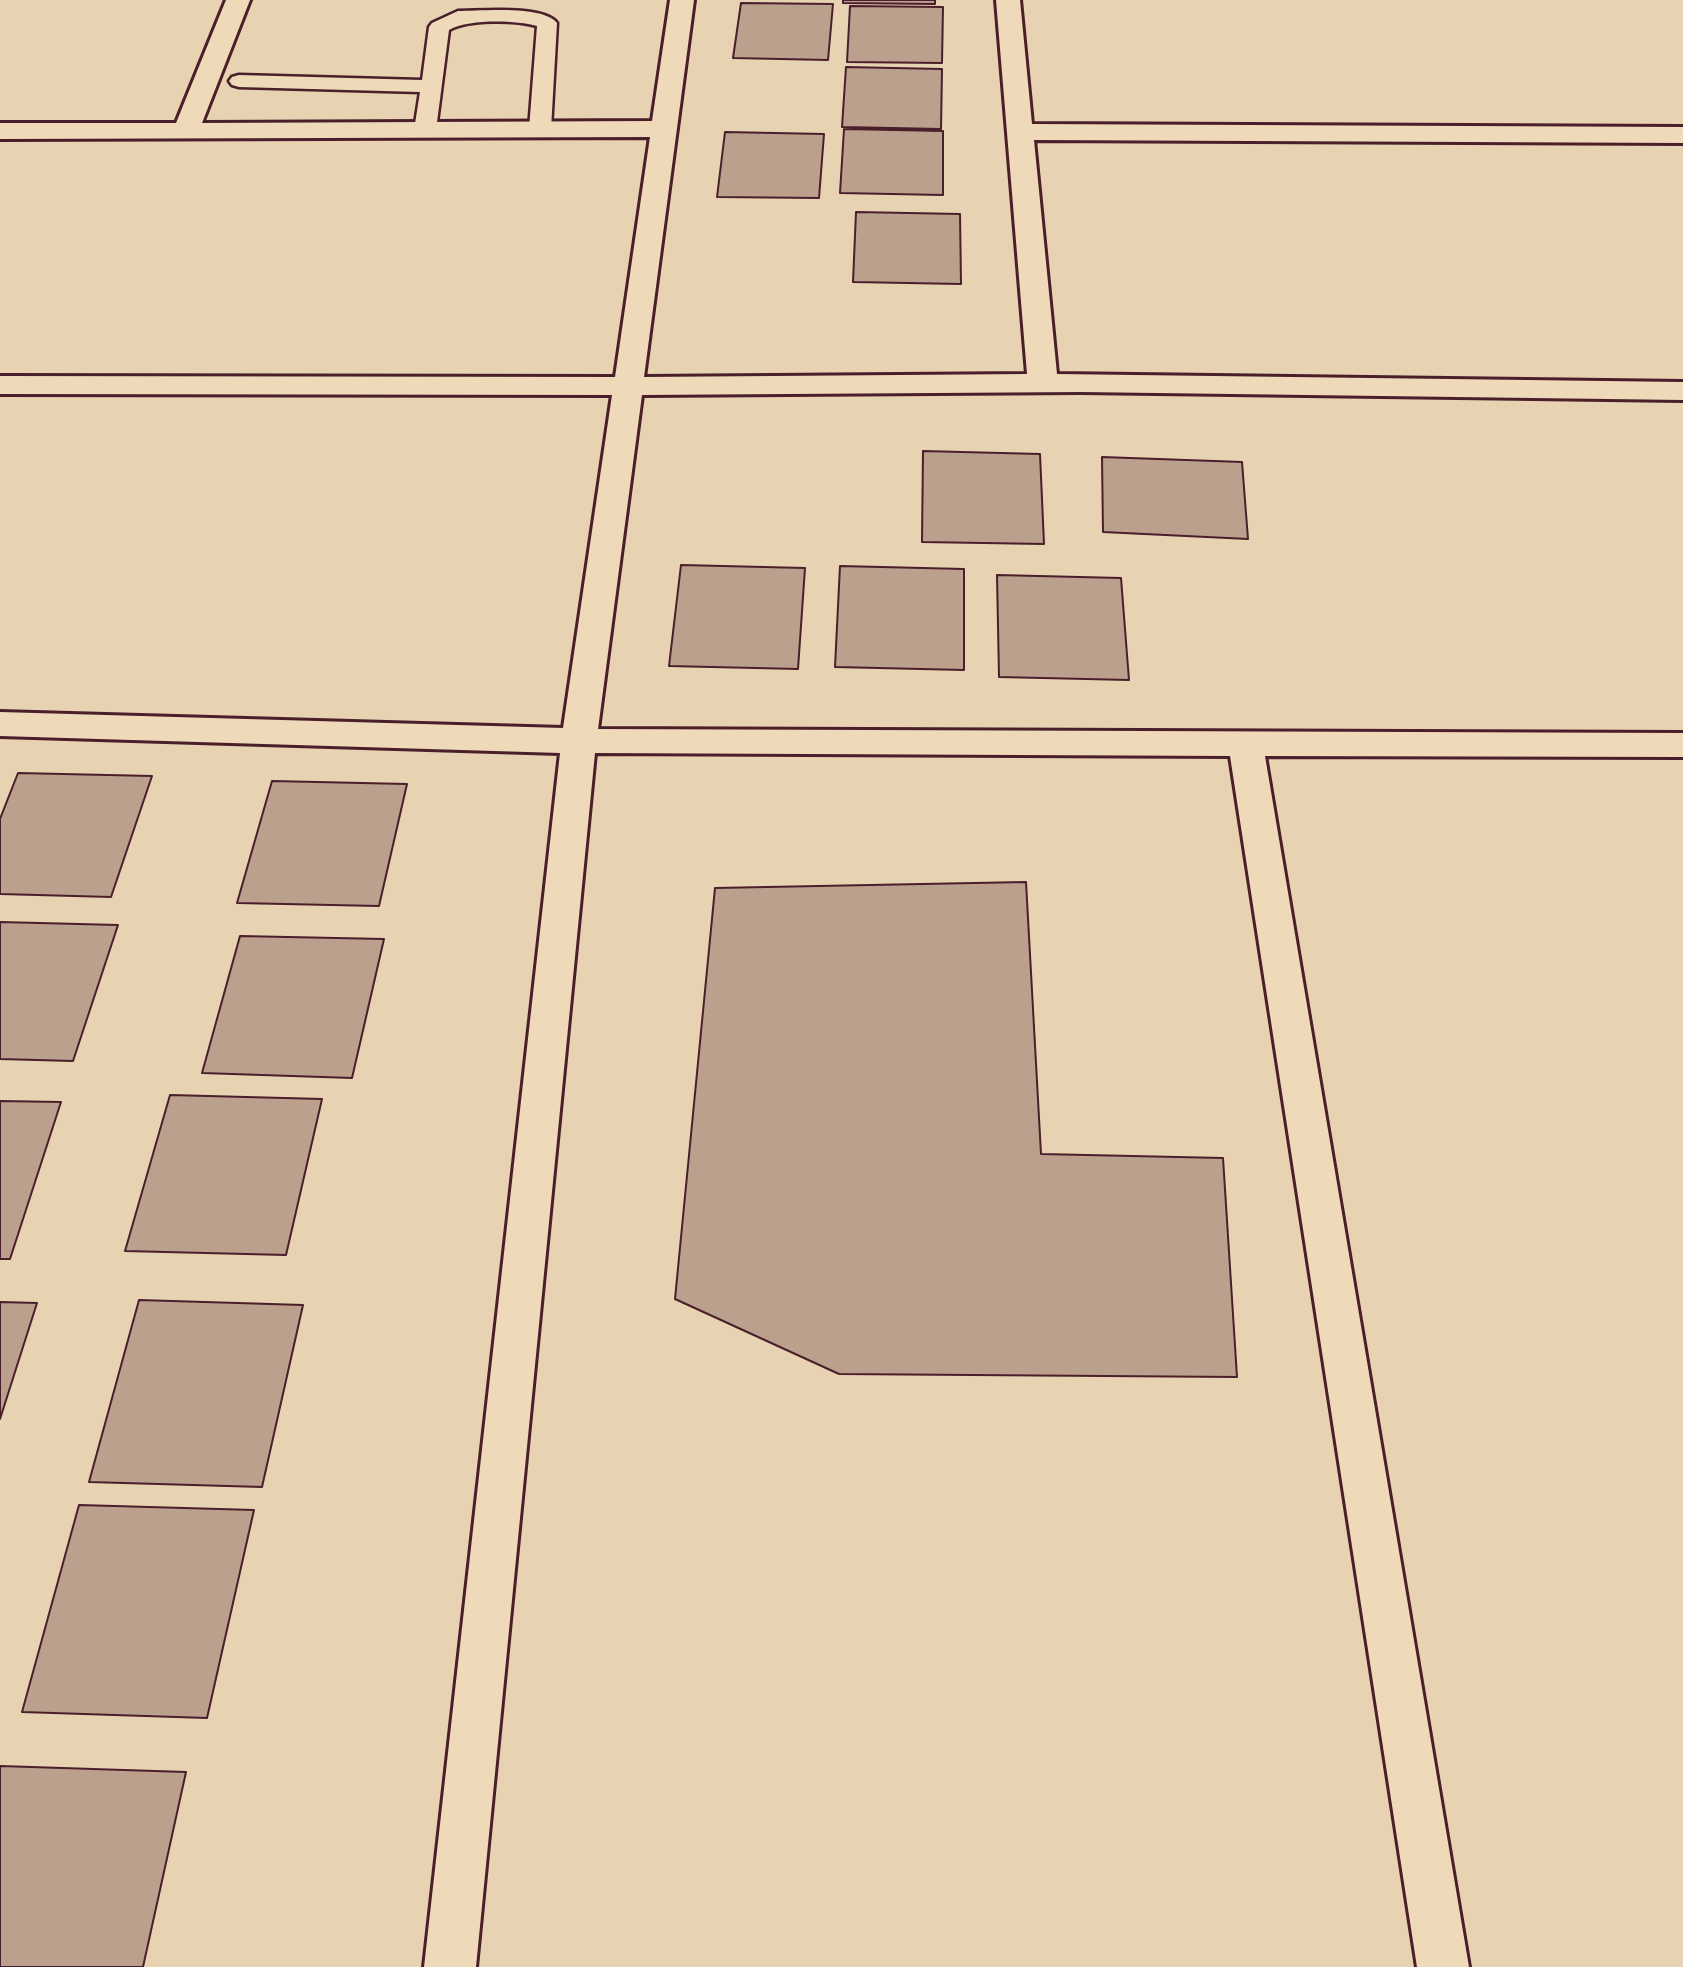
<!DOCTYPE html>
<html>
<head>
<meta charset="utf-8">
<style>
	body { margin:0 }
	canvas { display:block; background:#e7d2b2 }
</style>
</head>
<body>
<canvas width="1683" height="1967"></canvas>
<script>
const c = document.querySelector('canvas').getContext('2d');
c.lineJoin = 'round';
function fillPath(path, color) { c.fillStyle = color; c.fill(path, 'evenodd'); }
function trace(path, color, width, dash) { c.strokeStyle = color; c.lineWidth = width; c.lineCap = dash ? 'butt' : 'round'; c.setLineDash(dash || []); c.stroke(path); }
const building = new Path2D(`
	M843 0H935V4L843 3Z
	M741 3 833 4 828 60 733 58Z
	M850 6 943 7 942 63 847 62Z
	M846 67 942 69 941 129 842 127Z
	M844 129 943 131V195L840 193Z
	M725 132 824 134 819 198 717 197Z
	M856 212 960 214 961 284 853 282Z
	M923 451 1040 454 1044 544 922 542Z
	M1102 457 1242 462 1248 539 1103 532Z
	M681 565 805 568 798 669 669 666Z
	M840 566 964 569V670L835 667Z
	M997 575 1121 578 1129 680 999 677Z
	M18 773 152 776 111 897 0 894V819Z
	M272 781 407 784 379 906 237 903Z
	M1026 882 1041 1154 1223 1158 1237 1377 839 1374 675 1299 715 888Z
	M0 922 118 925 73 1061 0 1059Z
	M240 936 384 939 352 1078 202 1073Z
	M170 1095 322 1099 286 1255 125 1251Z
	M0 1101 61 1102 10 1259H0Z
	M139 1300 303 1305 262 1487 89 1482Z
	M0 1302 37 1303 0 1419Z
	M79 1505 254 1510 207 1718 22 1712Z
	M0 1766 186 1772 143 1967H0Z`);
fillPath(building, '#bba08d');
trace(building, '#4a1f2b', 2);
const lane = new Path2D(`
	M458 11C481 11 543 5 557 23L551 129 548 134H532L529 129 537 26C514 20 469 19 449 30L436 130 433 135H417L414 130 420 92 239 87 232 85 229 81 232 77 239 75 422 80 429 27 432 23Z`);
const street = new Path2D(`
	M226 0H250L202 123 652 121 670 0H694L644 377 1027 374 996 0H1020L1032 124 1683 127V143L1034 140 1057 374 1683 382V400L1081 392 642 395 598 729 1683 733V757L1265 756 1469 1967H1417L1230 756 595 753 476 1967H424L560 753 0 736V712L563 728 612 395 0 394V376L615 377 650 137 0 139V123H176Z`);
trace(lane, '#4a1f2b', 5);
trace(street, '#4a1f2b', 6);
fillPath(lane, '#eed9b8');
fillPath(street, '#eed9b8');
</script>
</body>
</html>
